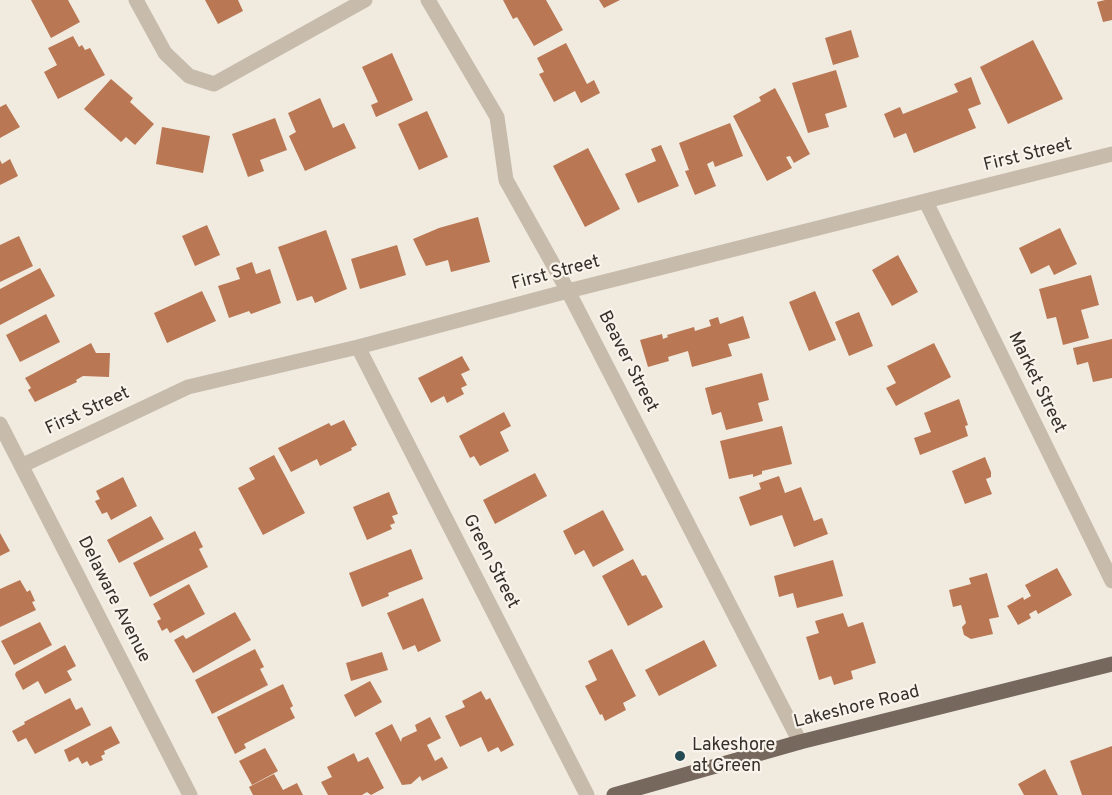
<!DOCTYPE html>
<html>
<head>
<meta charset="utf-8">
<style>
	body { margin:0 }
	canvas { display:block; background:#f0eadf }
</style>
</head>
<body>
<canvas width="1112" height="795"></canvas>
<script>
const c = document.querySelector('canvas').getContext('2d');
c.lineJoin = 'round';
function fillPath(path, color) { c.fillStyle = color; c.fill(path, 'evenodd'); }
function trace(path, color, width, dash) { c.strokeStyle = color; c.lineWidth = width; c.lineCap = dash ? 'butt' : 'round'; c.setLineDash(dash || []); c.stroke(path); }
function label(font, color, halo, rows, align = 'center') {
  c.font = font + ' Overpass,sans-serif'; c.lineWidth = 4.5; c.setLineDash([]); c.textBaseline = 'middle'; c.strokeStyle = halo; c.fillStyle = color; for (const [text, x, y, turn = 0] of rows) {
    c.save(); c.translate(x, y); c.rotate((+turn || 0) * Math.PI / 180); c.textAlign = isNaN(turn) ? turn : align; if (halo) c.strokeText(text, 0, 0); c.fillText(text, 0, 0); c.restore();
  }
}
fillPath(new Path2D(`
	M31 0H68L80 22 51 38Z
	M205 0H238L243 11 218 24Z
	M503 0H546L563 30 534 46 517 17 513 19Z
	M599 0H620L604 8Z
	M1105 0H1112V20L1103 22 1097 2Z
	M851 30 859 57 833 65 825 38Z
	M73 36 79 47 82 45 85 50 90 48 105 75 58 99 44 72 57 65 48 48Z
	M1033 40 1063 99 1008 124 980 67Z
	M566 43 587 84 594 80 600 93 581 103 575 91 554 102 539 74 544 72 537 58Z
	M392 53 413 100 376 117 371 105 378 102 362 67Z
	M836 70 847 107 825 114 829 127 808 133 792 83Z
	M971 77 981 104 968 109 976 128 914 153 906 133 894 138 884 114 900 107 903 114 958 92 954 84Z
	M111 79 133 98 130 102 154 124 135 145 126 137 121 142 84 109Z
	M775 88 810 154 794 163 790 156 786 157 792 168 767 181 733 116 761 101 759 97Z
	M320 98 333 128 344 123 356 148 305 171 289 136 296 132 288 113Z
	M6 104 20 127 0 138V107Z
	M427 111 448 157 419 170 398 124Z
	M275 118 287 150 260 160 264 171 248 177 232 134Z
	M730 123 743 156 715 167 713 161 707 164 716 186 695 195 685 171 689 170 679 143Z
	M162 127 210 136 203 173 156 164Z
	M661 145 679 186 638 203 625 174 656 161 651 149Z
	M588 148 620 209 585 227 553 166Z
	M10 159 18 176 0 185V160L2 164Z
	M478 217 490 262 451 272 448 260 426 266 413 239 439 228Z
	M207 225 220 255 195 266 182 236Z
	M1060 228 1077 264 1054 275 1049 265 1031 274 1019 248Z
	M326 230 347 289 315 303 312 296 297 301 278 247Z
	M19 236 33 266 0 282V245Z
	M397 245 406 275 360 289 351 259Z
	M898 255 918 292 892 306 872 270Z
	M252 262 256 274 270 269 281 303 251 314 249 311 229 318 218 286 240 279 236 268Z
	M40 268 55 296 0 325V289Z
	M1091 275 1099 305 1081 310 1089 338 1063 345 1056 317 1047 319 1039 289Z
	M202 291 216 321 167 343 154 313Z
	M815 291 836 340 809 351 789 302Z
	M859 312 873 346 849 356 835 322Z
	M46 314 60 342 20 362 6 335Z
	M743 316 750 338 728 344 732 356 692 367 688 351 668 357 669 361 648 367 640 340 662 334 663 339 668 337 667 335 694 327 695 331 711 326 709 320 718 317 720 324Z
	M1112 339V378L1093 382 1088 362 1077 365 1073 348Z
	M91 343 96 353H110L109 377 83 376 76 380 77 382 35 402 28 390 31 388 25 378Z
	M934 343 951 377 896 406 886 388 896 383 887 366Z
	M462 356 470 370 461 374 467 385 461 388 464 394 447 403 444 396 431 403 418 378Z
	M762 373 769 400 758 403 763 421 726 430 721 412 712 415 705 388Z
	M959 399 968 425 965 426 968 436 920 455 914 438 931 432 924 413Z
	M504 412 511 426 500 432 509 451 480 466 474 456 470 458 459 436Z
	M344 420 357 445 351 448 352 450 320 466 317 459 291 472 278 448 329 423 331 426Z
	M782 426 792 464 762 471V474L753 477V474L729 479 720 441Z
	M274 455 305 513 263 535 238 488 255 479 249 468Z
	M985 457 991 472V477L986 479 992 494 965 504 952 471Z
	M535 473 547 496 495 524 483 500Z
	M779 476 785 493 801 487 814 521 822 518 828 534 794 547 782 515 750 526 739 497 761 489 759 483Z
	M123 477 137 506 111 520 107 512 102 514 95 501 100 499 96 491Z
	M389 492 398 514 392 516 395 523 390 525 392 529 367 540 353 507Z
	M603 510 624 550 593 567 584 550 575 555 563 531Z
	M151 516 164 539 119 563 107 540Z
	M195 531 203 547 199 549 208 567 150 597 133 563Z
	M0 533 10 551 0 556Z
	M411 549 423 579 388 593 389 596 362 607 349 573Z
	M633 559 642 576 646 575 663 607 628 626 602 576Z
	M833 560 843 596 797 608 793 593 779 597 774 576Z
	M1057 568 1072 595 1038 614 1036 610 1029 614 1031 618 1018 625 1007 606 1023 597 1024 600 1031 596 1025 585Z
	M987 573 999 617 989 619 993 634 971 639 964 635 962 627 966 623 961 605 953 607 949 590 971 584 969 578Z
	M20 580 27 592 30 590 35 601 32 602 36 610 0 627V589Z
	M189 584 205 614 170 633 167 628 162 631 157 621 161 619 153 604Z
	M423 598 441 641 418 652 415 645 403 650 387 613Z
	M235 612 251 640 193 673 174 640 183 635 186 639Z
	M843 613 848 627 863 622 876 663 851 671 853 679 834 685 831 676 819 680 806 637 819 633 815 621Z
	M40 622 52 645 14 665 1 641Z
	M704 640 717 666 659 696 645 670Z
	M65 645 76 666 67 671 72 680 45 694 38 681 23 690 15 675 16 672Z
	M255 649 264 667 260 669 268 685 212 714 195 680Z
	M612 649 636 696 623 703 626 710 605 721 602 714 600 715 585 686 597 680 588 661Z
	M382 652 388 670 351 681 346 663Z
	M370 681 382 702 355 717 344 695Z
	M283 684 293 706 290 708 295 718 244 744 246 748 235 754 217 717Z
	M481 691 486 700 490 698 514 745 501 752 498 747 488 752 481 737 460 747 445 716 465 707 462 701Z
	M70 698 76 710 82 707 91 725 35 754 26 738 18 742 12 731 25 724 24 722Z
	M430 717 441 738 427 745 435 761 442 757 448 768 422 781 420 776 411 784 402 785 375 733 392 724 401 742 402 738 417 731 415 725Z
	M111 726 120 743 104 751 105 754 101 756 103 760 90 766 87 761 82 764 78 757 69 762 64 750Z
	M1112 746V795H1082L1070 761Z
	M265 748 278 771 252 785 239 761Z
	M354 753 358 762 368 757 384 788 371 795 367 792 362 795H328L321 782 332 777 327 767Z
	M1045 769 1058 795H1024L1018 784Z
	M274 774 283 790 297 783 303 795H253L249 787Z`), '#b97754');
trace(new Path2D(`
	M136 0 165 53 189 76 214 84 365 0
	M428 0 497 117 506 180 568 291 800 742
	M926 202 1112 581
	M358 347 587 795
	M0 424 190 795
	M23 465 188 387 358 347 568 291 1112 154`), '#c7bbac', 15);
trace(new Path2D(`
	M614 795 800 742 1112 664`), '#76685d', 15);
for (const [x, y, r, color] of [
	[680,756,6,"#244b53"]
]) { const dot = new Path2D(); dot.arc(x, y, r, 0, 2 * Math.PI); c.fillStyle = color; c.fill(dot); trace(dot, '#f8f3eb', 2); }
label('18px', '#362f2a', '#f8f3eb', [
	["First Street",1028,156,-14],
	["First Street",556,274,-15],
	["Beaver Street",627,362,63],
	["Market Street",1036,383,64],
	["First Street",88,412,-25],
	["Green Street",490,562,63],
	["Delaware Avenue",113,600,63],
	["Lakeshore Road",857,708,-14]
]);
label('18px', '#362f2a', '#f8f3eb', [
	["Lakeshore",692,746],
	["at Green",692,767]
], 'left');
</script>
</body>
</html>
